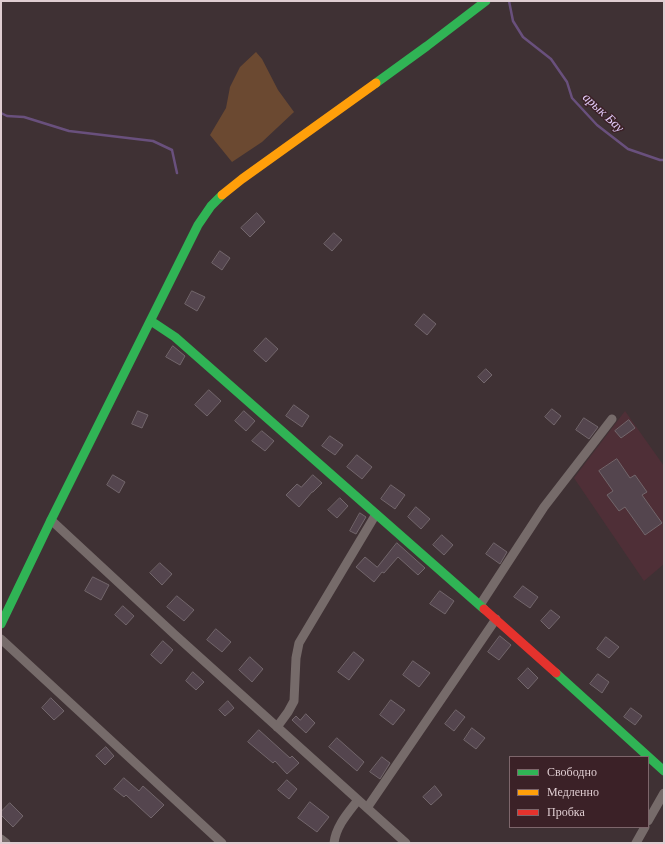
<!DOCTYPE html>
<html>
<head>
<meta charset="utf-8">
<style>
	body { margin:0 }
	#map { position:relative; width:665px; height:844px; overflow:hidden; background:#3f3134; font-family:"Times New Roman",serif }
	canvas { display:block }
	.frame { position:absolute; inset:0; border:2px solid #dfcdd1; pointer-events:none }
	.legend { position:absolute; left:509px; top:756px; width:140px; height:72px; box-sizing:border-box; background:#3b2127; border:1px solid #7d666b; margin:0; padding:5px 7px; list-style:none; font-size:12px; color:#dfcdd1 }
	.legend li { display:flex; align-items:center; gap:8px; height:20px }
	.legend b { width:20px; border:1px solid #7d666b }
</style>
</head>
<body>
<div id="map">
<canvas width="665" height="844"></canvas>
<div class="frame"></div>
<ul class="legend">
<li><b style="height:5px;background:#30b455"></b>Свободно</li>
<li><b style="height:5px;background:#ff9f0a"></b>Медленно</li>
<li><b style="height:5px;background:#e5322d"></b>Пробка</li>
</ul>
</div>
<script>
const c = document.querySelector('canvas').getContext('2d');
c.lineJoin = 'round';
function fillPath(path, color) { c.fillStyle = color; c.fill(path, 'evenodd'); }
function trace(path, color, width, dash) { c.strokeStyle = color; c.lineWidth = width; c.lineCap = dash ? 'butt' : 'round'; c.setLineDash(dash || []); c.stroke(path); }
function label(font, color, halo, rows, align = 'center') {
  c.font = font + ' "Times New Roman",serif'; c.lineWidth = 3; c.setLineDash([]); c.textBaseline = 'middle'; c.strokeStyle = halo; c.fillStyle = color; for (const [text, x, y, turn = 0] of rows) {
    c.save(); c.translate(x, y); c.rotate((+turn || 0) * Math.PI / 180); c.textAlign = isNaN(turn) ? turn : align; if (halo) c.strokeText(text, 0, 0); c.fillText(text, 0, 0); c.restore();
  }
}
fillPath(new Path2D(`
	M625 411 664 466V564L644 581 574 478Z`), '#4f2f37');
fillPath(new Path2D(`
	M256 52 262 59 278 90 294 112 262 142 232 162 210 135 226 108 230 87 240 67Z`), '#6b4931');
trace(new Path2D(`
	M509 1 513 21 523 37 551 59 567 82 572 98 597 125 628 149 660 160H664
	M1 113 7 116 24 117 69 131 153 141 172 150 177 173`), '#69507d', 2.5);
const building = new Path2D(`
	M257 213 265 222 250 237 241 228Z
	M334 233 342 240 332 251 324 244Z
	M220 251 230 258 222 270 212 263Z
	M192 291 205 297 197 311 185 304Z
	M424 314 436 324 427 335 415 325Z
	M266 338 278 349 266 362 254 351Z
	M173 346 185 356 180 365 166 357Z
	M486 369 492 375 484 383 478 377Z
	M209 390 221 401 207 416 195 405Z
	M294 405 309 416 302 427 286 416Z
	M552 409 561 416 554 425 545 417Z
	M138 411 148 415 142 428 132 424Z
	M244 411 255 421 246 431 235 421Z
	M584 418 598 427 589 439 576 430Z
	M629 420 635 428 621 438 615 431Z
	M262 431 274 441 265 451 252 441Z
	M330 436 343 445 335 455 322 446Z
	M357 455 372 467 362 479 347 467Z
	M617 459 630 478 635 475 647 492 642 495 662 523 645 535 625 507 619 511 607 495 613 491 599 471Z
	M113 475 125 482 119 493 107 485Z
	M313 475 322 483 313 492H312L299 507 286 495 297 484 301 487Z
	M391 485 405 495 395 509 381 499Z
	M340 498 348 506 337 518 328 510Z
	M416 507 430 519 421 529 408 517Z
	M360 513 366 517 356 534 350 531Z
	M442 535 453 545 444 555 433 545Z
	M397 543 425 568 418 575 398 557 384 573 382 572 374 582 356 567 365 557 377 567Z
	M494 543 507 552 500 564 486 554Z
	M160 563 172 574 162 585 150 573Z
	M93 577 109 585 101 600 85 591Z
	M523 586 538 597 530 608 514 597Z
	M440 591 454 601 445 614 430 604Z
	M177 596 194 610 184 621 167 607Z
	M123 606 134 616 126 625 115 615Z
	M551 610 560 617 549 629 541 621Z
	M216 629 231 642 222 652 207 640Z
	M500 636 511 645 499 660 488 652Z
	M606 637 619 647 609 658 597 649Z
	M163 641 173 650 161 664 151 655Z
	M354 652 364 660 349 680 338 672Z
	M250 657 263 669 252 682 239 670Z
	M413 661 430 673 419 687 403 675Z
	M528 668 538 678 528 689 518 679Z
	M193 672 204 682 196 690 186 681Z
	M598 674 609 682 602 693 590 684Z
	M51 698 64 711 54 720 42 708Z
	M391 700 405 710 393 725 380 715Z
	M228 701 234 708 225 716 219 710Z
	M631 708 642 716 635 725 624 717Z
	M456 710 465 717 454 731 445 724Z
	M306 714 315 723 306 733 292 720 296 716 300 720Z
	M472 728 485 738 476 749 464 740Z
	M259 730 290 758 292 756 299 763 287 774 275 761 273 763 248 742Z
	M337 738 364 762 357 771 329 747Z
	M106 747 114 756 105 765 96 756Z
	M382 757 390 763 380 779 370 772Z
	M124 778 139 791 143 786 164 805 151 818 126 795 124 797 114 789Z
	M287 780 297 789 289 799 278 790Z
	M435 786 442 795 431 805 423 797Z
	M310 802 329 817 317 832 298 818Z
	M10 803 23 816 13 827 1 815V812Z`);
fillPath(building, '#54454e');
trace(building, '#72666b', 1);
trace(new Path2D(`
	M51 520 174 634 406 843
	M480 605 544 507 612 419
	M1 639 222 843
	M277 727 288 712 294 701 296 658 299 643 376 514
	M367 808 496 619
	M648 821 664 793
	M1 839 6 843
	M334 843C336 826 348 813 358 800
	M636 843 645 827`), '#766b6a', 9);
trace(new Path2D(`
	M376 83 427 46 486 1
	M151 321 175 337 484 609
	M1 624 51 520 198 225 211 206 222 195
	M556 673 664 771`), '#30b455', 9);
trace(new Path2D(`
	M222 195 242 179 376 83`), '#ff9f0a', 9);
trace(new Path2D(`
	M484 609 556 673`), '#e5322d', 9);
label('italic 13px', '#e2cbf9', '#3b2127', [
	["арык Бау",603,113,43]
]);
</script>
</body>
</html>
